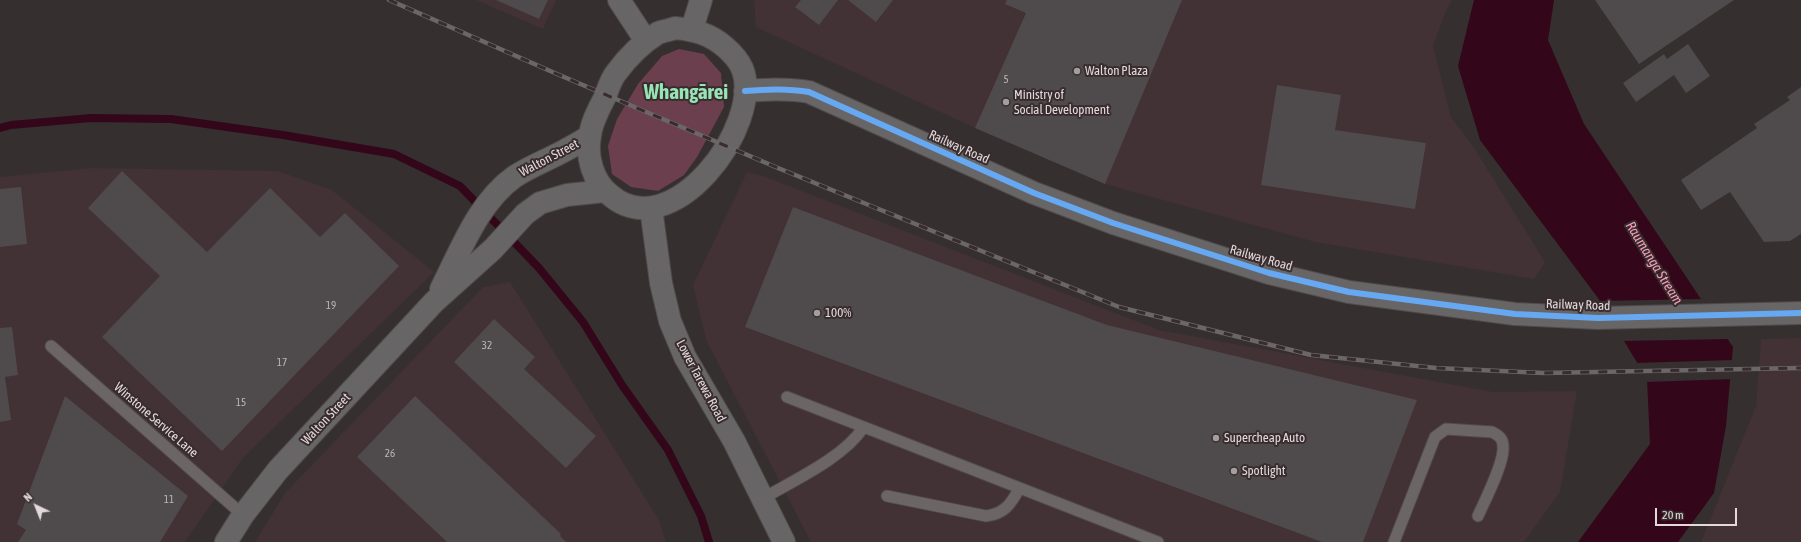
<!DOCTYPE html>
<html>
<head>
<meta charset="utf-8">
<style>
	body { margin:0 }
	#map { position:relative; width:1801px; height:542px; overflow:hidden; background:#352f30; font-family:"Asap Condensed",sans-serif }
	canvas { display:block }
	.north { position:absolute; left:16px; top:486px; width:40px; height:40px; -webkit-text-stroke:3px #382c2f; paint-order:stroke; rotate:317deg; font-size:11px; font-weight:700; line-height:16px; text-align:center; color:#e2d9db }
	.north::after { content:''; display:block; margin:auto; width:14px; height:18px; background:#e2d9db; clip-path:polygon(50% 0,100% 100%,50% 72%,0 100%) }
	.scale { position:absolute; left:1655px; top:508px; width:82px; height:18px; box-sizing:border-box; border:2px solid #e2d9db; border-top:0; padding-left:5px; font-size:12px; line-height:14px; white-space:nowrap; color:#e2d9db; -webkit-text-stroke:3px #382c2f; paint-order:stroke }
</style>
</head>
<body>
<div id="map">
<canvas width="1801" height="542"></canvas>
<div class="north">N</div>
<div class="scale">20 m</div>
</div>
<script>
const c = document.querySelector('canvas').getContext('2d');
c.lineJoin = 'round';
function fillPath(path, color) { c.fillStyle = color; c.fill(path, 'evenodd'); }
function trace(path, color, width, dash) { c.strokeStyle = color; c.lineWidth = width; c.lineCap = dash ? 'butt' : 'round'; c.setLineDash(dash || []); c.stroke(path); }
function label(font, color, halo, rows, align = 'center') {
  c.font = font + ' "Asap Condensed",sans-serif'; c.lineWidth = 4; c.setLineDash([]); c.textBaseline = 'middle'; c.strokeStyle = halo; c.fillStyle = color; for (const [text, x, y, turn = 0] of rows) {
    c.save(); c.translate(x, y); c.rotate((+turn || 0) * Math.PI / 180); c.textAlign = isNaN(turn) ? turn : align; if (halo) c.strokeText(text, 0, 0); c.fillText(text, 0, 0); c.restore();
  }
}
fillPath(new Path2D(`
	M476 0H556L543 29Z
	M754 0H1452L1444 16 1433 46 1451 117 1473 146 1545 262 1534 279 1315 242 1105 184 975 128 756 27Z
	M92 168 278 171 332 190 434 272 243 458 185 542H0V177Z
	M747 172 766 177 1159 330 1493 392 1577 391 1560 492 1524 542H811L706 340 693 285Z
	M510 282 659 520 666 542H255L285 493 483 287Z
	M1801 338V542H1701L1756 406 1761 339Z`), '#423135');
fillPath(new Path2D(`
	M679 49 704 54 721 73 724 107 697 157 684 175 658 191 631 187 612 174 608 146 617 119 638 84 662 56Z`), '#6b3f4d');
fillPath(new Path2D(`
	M1474 0H1554L1548 40 1584 124 1733 347 1726 426 1714 493 1678 542H1578L1650 444 1647 379 1598 298 1480 140 1458 66Z`), '#330719');
fillPath(new Path2D(`
	M1703 299 1729 339 1622 341 1598 301Z
	M1733 360 1732 379 1645 382 1635 363Z`), '#352f30');
trace(new Path2D(`
	M0 128 11 125 91 118 171 119 283 135 394 154 460 186 539 268 583 322 622 385 668 450 701 516 709 542`), '#330719', 8);
fillPath(new Path2D(`
	M496 0H548L539 19Z
	M801 0H838L819 25 795 7Z
	M848 0H893L876 22Z
	M1007 0H1182L1105 184 975 128 1026 13 1005 4Z
	M1595 0H1734L1639 64Z
	M1688 44 1710 76 1686 93 1674 75 1636 102 1623 83 1664 54 1667 59Z
	M1277 85 1341 95 1335 130 1426 143 1415 209 1261 185Z
	M1801 87V234L1790 241 1764 242 1730 192 1701 210 1681 180 1757 128 1754 124 1790 100 1787 97Z
	M122 171 207 252 270 188 320 237 345 213 399 266 222 451 102 337 160 276 88 208Z
	M21 187 27 244 0 247V189Z
	M793 207 1107 325 1417 400 1363 542H1322L745 327Z
	M494 319 535 357 524 369 596 436 566 468 454 362Z
	M12 327 18 375 5 377 11 420 0 422V328Z
	M65 396 188 496 160 542H18L26 530 17 524Z
	M415 396 561 534 560 536 566 542H447L357 457Z`), '#4f4a4b');
const lane = new Path2D(`
	M51 346 243 515
	M787 397 1158 542
	M887 496 986 516C1004 514 1011 504 1019 489
	M762 499C794 480 843 458 863 428
	M1394 542 1435 437 1446 429 1492 432C1498 435 1503 438 1503 446 1505 462 1485 500 1478 516`);
const secondary = new Path2D(`
	M619 0 646 41
	M675 28C695 30 710 34 725 47 732 53 738 59 742 68 765 123 671 250 609 194 593 181 586 157 590 136 591 123 599 109 605 97 608 89 611 79 616 73 627 58 642 43 658 33 663 31 670 30 675 28Z
	M692 29 701 0
	M745 91C767 89 787 88 809 92L1034 193 1113 223 1269 273 1349 292 1515 314 1598 318 1801 313
	M651 208 661 283 670 321 685 357 734 441 784 542
	M441 289C461 250 478 203 514 177 529 167 545 161 560 153 570 148 580 142 590 136
	M226 542 243 515 278 470 434 302 493 249 525 214 540 203 567 195 605 191`);
trace(lane, '#504a4b', 13);
trace(secondary, '#504a4b', 24);
trace(lane, '#6b6566', 11);
trace(secondary, '#676565', 22);
const rail = new Path2D(`
	M389 0 557 74 778 168 1119 307 1311 355 1436 368 1544 373 1801 368`);
trace(rail, '#6b6667', 4.5);
trace(rail, '#382c2f', 3, [9]);
trace(new Path2D(`
	M745 91C767 89 787 88 809 92L1034 193 1113 223 1269 273 1349 292 1515 314 1598 318 1801 313`), '#66a8f1', 6);
for (const [x, y, r, color] of [
	[1077,71,4,"#a59e9f"],
	[1006,102,4,"#a59e9f"],
	[817,313,4,"#a59e9f"],
	[1216,438,4,"#a59e9f"],
	[1234,471,4,"#a59e9f"]
]) { const dot = new Path2D(); dot.arc(x, y, r, 0, 2 * Math.PI); c.fillStyle = color; c.fill(dot); trace(dot, '#382c2f', 1.5); }
label('11px', '#bdb5b7', null, [
	["5",1006,80],
	["19",331,306],
	["32",487,346],
	["17",282,363],
	["15",241,403],
	["26",390,454],
	["11",169,500]
]);
label('13px', '#e2d9db', '#382c2f', [
	["Walton Plaza",1085,71],
	["Ministry of",1014,95],
	["Social Development",1014,110],
	["100%",825,313],
	["Supercheap Auto",1224,438],
	["Spotlight",1242,471]
], 'left');
label('13px', '#e2d9db', '#382c2f', [
	["Railway Road",959,147,24],
	["Walton Street",549,158,-28],
	["Railway Road",1261,258,16],
	["Railway Road",1578,305,2],
	["Lower Tarewa Road",701,381,62],
	["Walton Street",326,419,-47],
	["Winstone Service Lane",156,420,41]
]);
label('italic 14px', '#f8a0ba', '#382c2f', [
	["Raumanga Stream",1654,263,58]
]);
label('bold 21px', '#97e4b5', '#382c2f', [
	["Whangārei",686,92]
]);
</script>
</body>
</html>
